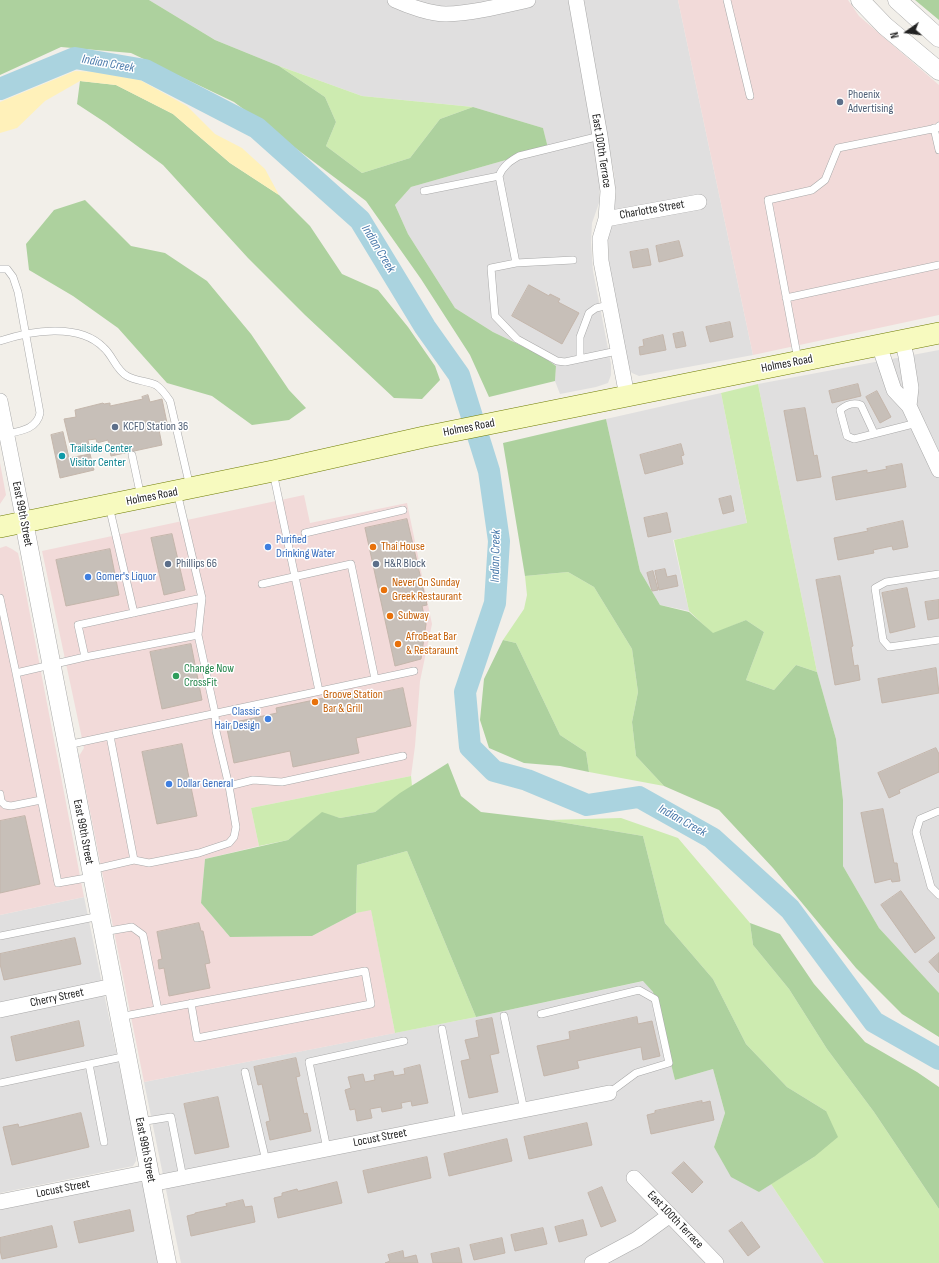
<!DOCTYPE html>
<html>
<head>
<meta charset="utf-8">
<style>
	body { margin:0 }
	#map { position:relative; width:939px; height:1263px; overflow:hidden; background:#f2efe9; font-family:"Sofia Sans Condensed",sans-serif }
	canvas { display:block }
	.north { position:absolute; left:887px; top:12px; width:40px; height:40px; -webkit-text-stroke:3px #fff; paint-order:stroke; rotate:256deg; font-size:11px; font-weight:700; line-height:16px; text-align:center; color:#222 }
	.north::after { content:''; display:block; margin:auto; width:14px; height:18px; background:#222; clip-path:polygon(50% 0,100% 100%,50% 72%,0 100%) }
</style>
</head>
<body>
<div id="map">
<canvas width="939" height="1263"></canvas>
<div class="north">N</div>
</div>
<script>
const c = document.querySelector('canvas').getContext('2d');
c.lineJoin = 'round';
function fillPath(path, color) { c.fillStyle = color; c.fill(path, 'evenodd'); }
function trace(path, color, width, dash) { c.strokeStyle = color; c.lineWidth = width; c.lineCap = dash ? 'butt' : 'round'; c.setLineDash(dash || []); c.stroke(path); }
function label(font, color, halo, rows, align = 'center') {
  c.font = font + ' "Sofia Sans Condensed",sans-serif'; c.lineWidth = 3; c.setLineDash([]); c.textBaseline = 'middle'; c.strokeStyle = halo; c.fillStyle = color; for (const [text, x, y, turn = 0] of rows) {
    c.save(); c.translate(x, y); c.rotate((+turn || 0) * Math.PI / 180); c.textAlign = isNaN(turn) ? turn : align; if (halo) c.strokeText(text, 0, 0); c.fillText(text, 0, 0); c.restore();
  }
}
fillPath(new Path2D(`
	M149 0H678L753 355 639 376 632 373 626 365 609 264 608 238 616 195 614 173 607 135 600 182 599 203 592 223 591 243 593 271 611 364V375L608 383 596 387 560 394 555 381 556 366 541 355 493 332 455 308 408 234 395 205 411 187 548 148 543 128 473 107 362 96 279 66 215 40Z
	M939 350V993L879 928 843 866V800L836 739 817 672 758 384Z
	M721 393 747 524 673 540 689 611 660 605 640 571 606 419Z
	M84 897 137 1152 136 1161 133 1166 0 1193V915Z
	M644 981 653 992 675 1080 713 1069 725 1113 714 1147 759 1192 771 1184 824 1263H181L144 1082 476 1017Z
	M140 1181 144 1186 158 1263H0V1208Z`), '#e0dfdf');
fillPath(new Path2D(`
	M678 0H848L859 16 939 85V315L753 355Z
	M0 463 6 495 0 504Z
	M304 495 310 523 407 503 432 624 420 681 415 746 411 776 251 808 259 846 205 859 201 903 230 937 312 936 356 913 371 909 395 1033 144 1082 79 756 84 748 42 551Z
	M6 546 12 549 18 553 20 562 84 897 0 915V548Z`), '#f2dad9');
fillPath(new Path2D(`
	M279 66 362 96 473 107 440 119 410 158 362 173 326 146 336 122 325 97Z
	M758 384 817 672 796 665 774 690 746 680 764 632 746 620 713 634 689 611 674 540 747 523 721 393Z
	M568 572 594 587 632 649 638 692 632 722 636 756 664 786 589 772 586 752 560 735 516 643 503 640 524 609 527 595 525 576Z
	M411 776 412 786 375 812 340 818 322 813 288 840 259 846 251 808Z
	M621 818 678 838 750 923 753 945 789 989 827 1049 874 1112 939 1209V1263H824L771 1184 814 1157 826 1111 787 1087 746 1044 713 979 665 923 643 836 548 820Z
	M407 851 476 1017 395 1033 371 910 356 913 357 865Z`), '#cdebb0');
fillPath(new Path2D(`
	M0 0H149L215 40 279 66 325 97 336 122 326 146 362 173 410 158 440 119 473 107 543 128 548 148 411 187 395 205 408 234 455 308 493 332 541 355 556 366 555 381 489 397 470 355 421 279 366 201 234 102 131 53 61 47 0 75Z
	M915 0H939V20Z
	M80 81 116 85 173 114 230 163 279 195 310 226 342 274 378 290 408 327 435 366 440 380 422 399 394 398 305 315 248 258 163 165 106 123 77 104Z
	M85 200 131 246 165 253 207 281 251 334 289 390 306 408 289 420 252 425 212 396 167 383 118 328 73 296 29 270 26 244 54 210Z
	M606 419 640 571 660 605 689 612 713 633 746 620 764 632 746 680 774 690 796 665 817 672 836 739 843 800V866L879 928 939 993V1037L902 1014 856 968 773 868 719 810 664 786 636 756 632 722 638 692 632 649 594 587 568 572 525 576 503 443Z
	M503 640 516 643 560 735 586 752 589 772 560 766 524 763 489 748 480 720 484 679Z
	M448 763 461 796 481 812 548 820 643 836 665 923 713 979 746 1044 787 1087 826 1111 838 1137 814 1157 759 1192 731 1177 714 1147 725 1113 713 1069 675 1080 653 992 643 981 476 1017 407 851 357 865 356 913 312 936 230 937 201 903 205 859 288 840 322 812 340 818 375 812 400 793Z
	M750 923 780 934 814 984 865 1042 917 1072 939 1087V1209L874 1112 827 1049 789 989 753 945Z`), '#add19e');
fillPath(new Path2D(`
	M75 71 95 72 140 80 187 106 215 134 242 148 265 169 279 195 230 163 173 114 116 85 80 81 45 101 17 128 0 133V102Z`), '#fff1ba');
trace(new Path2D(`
	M0 89 75 58 145 70 257 128 360 220 425 327 459 375 489 471 499 541 495 603 465 692 470 747 494 771 527 780 587 805 639 797 712 838 790 909 874 1022 939 1059`), '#aad3df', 22);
const building = new Path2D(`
	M679 241 683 256 659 262 656 246Z
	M648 249 651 265 633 268 630 252Z
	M529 285 549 296 550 294 560 299 558 302 579 313 562 344 512 316Z
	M730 322 733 337 710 342 706 327Z
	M683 332 686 346 676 348 673 334Z
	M663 335 666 350 640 355 639 347 644 346 643 340Z
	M858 384 861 396 832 403 829 391Z
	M877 391 891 417 880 423 866 397Z
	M148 395 150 402 162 399 167 423 163 424 164 429 159 430 162 445 111 456 108 440 97 443 96 439 88 440 89 445 74 448 73 443 70 444 64 419 76 417 75 410 103 403 104 404 110 403V406L143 399 142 397Z
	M805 408 814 456 817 455 821 477 797 481 784 411Z
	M63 432 69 458 90 454 94 470 60 478 51 435Z
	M681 444 684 455 681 456 683 464 645 474 640 455Z
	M902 464 906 487 836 500 832 477 867 470V473L887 469 886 467Z
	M731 496 734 511 723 514 719 499Z
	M667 513 671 532 648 537 644 518Z
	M407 519 427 605 422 606 426 624 421 659 395 666 365 528Z
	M903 521 908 547 893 550 892 546 873 550 874 553 838 560 834 538 868 531 867 529Z
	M172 534 185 590 164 595 151 538Z
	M110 549 119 595 66 606 56 560Z
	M665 569 667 577 676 575 678 586 659 590 655 571Z
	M653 571 658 590 652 591 647 573Z
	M840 576 853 646 851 647 854 666 858 665 860 680 835 685 816 580Z
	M907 588 915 627 890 633 882 593Z
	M939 600V618L928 620 925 602Z
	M191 644 202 700 162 709 150 652Z
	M936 668 939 693 882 703 878 679Z
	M403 688 411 726 356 738 359 753 293 767 290 751 234 763 226 724 277 713 276 708 352 692 353 698Z
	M182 744 197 816 157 824 142 752Z
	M936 748 939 754V772L899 790 900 793 889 798 878 773Z
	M883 809 894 863H897L900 881 892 882 891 879 875 883 861 813Z
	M25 816 40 884 0 893V821Z
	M901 891 935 938 915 953 881 905Z
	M199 923 201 931H203L210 963 205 964 210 988 169 996 164 968 159 969 158 960 162 959 157 932Z
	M75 938 81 964 4 980 0 964V954Z
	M939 953V973L929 962Z
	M637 1017 638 1024 652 1021 660 1056 643 1060 641 1047 577 1061 579 1068 544 1076 537 1046 570 1039 569 1032Z
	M492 1018 499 1053 490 1055 498 1092 469 1098 461 1061 470 1059 465 1040 479 1037 476 1021Z
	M79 1021 84 1046 16 1061 11 1037Z
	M296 1058 300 1076 296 1077 304 1114 307 1113 311 1131 270 1140 266 1122 270 1121 262 1084 258 1085 254 1067Z
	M420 1065 428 1103 412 1106 411 1101 401 1103 402 1108 382 1112 381 1107 370 1109 372 1118 357 1121 355 1109 350 1110 345 1090 351 1088 348 1077 363 1074 365 1082 375 1080 374 1075 393 1071 394 1076 405 1074 404 1069Z
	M218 1097 229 1147 195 1154 184 1104Z
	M702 1101V1103L710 1101 714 1120 651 1134 647 1115 655 1113V1111Z
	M81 1113 89 1147 12 1165 3 1127 18 1124 19 1127Z
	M587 1123 592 1145 529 1159 524 1137Z
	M507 1139 512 1161 449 1176 444 1154Z
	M427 1157 431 1178 368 1193 363 1171Z
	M684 1162 703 1182 692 1193 672 1173Z
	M337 1182 342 1203 278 1218 274 1198 282 1196V1193L297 1189 298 1191Z
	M602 1187 616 1221 601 1227 588 1193Z
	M243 1200 245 1207 252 1206 255 1222 191 1236 187 1216 195 1214V1213L227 1206 226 1204Z
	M130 1210 134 1231 79 1243 74 1222Z
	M583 1220 587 1235 559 1242 555 1227Z
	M742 1222 760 1247 748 1256 729 1231Z
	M52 1226 57 1247 2 1259 0 1250V1238Z
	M543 1228 547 1244 515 1251 511 1235Z
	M502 1238 505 1253 474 1260 470 1245Z
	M459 1248 462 1263H433L431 1254Z
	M403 1251 404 1258 416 1255 418 1263H385L390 1261 388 1255Z`);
fillPath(building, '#c7bfb8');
trace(building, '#c4b6ab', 1);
const service = new Path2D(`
	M727 0 750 96
	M934 128 939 150
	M600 136 519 156C510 161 503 166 499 176L516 263 491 268 495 316 517 339 557 361 565 362 617 351
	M424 191 499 176
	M516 263 573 260
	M0 269H7L13 277 18 292 40 413C37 429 21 431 6 434
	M786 298 939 265
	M0 341C30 331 79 322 104 348 113 356 116 370 127 376 136 381 147 381 156 385 162 389 166 395 170 401L190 487
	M580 359V337L589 313 596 308 609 305
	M798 360 768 200 812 190 825 180 838 148 937 128 939 126
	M874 433 861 405C853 402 846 405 840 410L847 436 854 439 917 423
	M132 455 141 497
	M273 472 319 691
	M177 492 202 598 198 635 215 713 216 731 229 786 253 780 282 782 403 756
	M109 506 134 613
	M305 533 403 510
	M939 574 886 582 875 588 883 640 889 647 939 640
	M262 584 351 564 375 679
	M0 598 16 673
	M85 657 198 635
	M110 736 134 860
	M67 745 414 671
	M0 794 1 801 5 805 11 806 41 800
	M939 811 920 819 916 832 931 887 939 895
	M91 870 134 860 149 863 199 853 229 843 234 837 236 827 229 786
	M92 877 58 883 16 673 85 657 78 625 202 598
	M103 932 132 927 143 935 158 1010
	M0 936 100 916
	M541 1014 639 990 655 999 669 1063 636 1073 609 1093
	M504 1016 524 1110
	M119 1017 365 971 371 1004 197 1038 191 1003
	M442 1029 460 1122
	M89 1064 104 1142
	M245 1072 266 1161
	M0 1083 127 1056
	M140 1122 171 1117 183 1178
	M327 1149 309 1062 404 1041`);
const minor = new Path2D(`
	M395 0C408 6 431 14 446 14 473 13 501 6 528 0
	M576 0 600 136 608 191 606 219 600 239 601 261 627 396
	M606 219 699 202
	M902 340 906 356 911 388 909 406
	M879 345 894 390 909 406 939 470
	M0 401 24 522
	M0 1010 113 986
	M634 1178 716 1263
	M151 1184 609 1093
	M0 1202 149 1172
	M592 1263 637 1239 670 1215`);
const tertiary = new Path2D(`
	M860 0 885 26 939 71
	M897 0 939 38
	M24 522 167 1263`);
const secondary = new Path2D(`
	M0 527 273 471 424 437 939 333`);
trace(service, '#a9a9a9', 8);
trace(minor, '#a9a9a9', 16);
trace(tertiary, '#a9a9a9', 19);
trace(secondary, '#707d05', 22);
trace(service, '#fff', 7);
trace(minor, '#fff', 15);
trace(tertiary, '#fff', 18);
trace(secondary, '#f7fabf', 21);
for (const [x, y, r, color] of [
	[840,102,4,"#5c6f8a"],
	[115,427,4,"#5c6f8a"],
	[62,456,4,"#0f9aa8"],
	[268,547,4,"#3f7fe0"],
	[373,547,4,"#e8710a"],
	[168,564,4,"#5c6f8a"],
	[376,564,4,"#5c6f8a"],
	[88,577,4,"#3f7fe0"],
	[384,590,4,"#e8710a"],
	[390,616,4,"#e8710a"],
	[398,644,4,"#e8710a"],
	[176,676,4,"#2e9e5b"],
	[315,702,4,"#e8710a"],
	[268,719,4,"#3f7fe0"],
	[169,784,4,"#3f7fe0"]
]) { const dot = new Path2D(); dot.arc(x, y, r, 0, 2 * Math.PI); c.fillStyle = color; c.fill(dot); trace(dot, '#fff', 1.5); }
label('12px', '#4e5e75', '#fff', [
	["Phoenix",848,95],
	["Advertising",848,109],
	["KCFD Station 36",123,427],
	["Phillips 66",176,564],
	["H&R Block",384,564]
], 'left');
label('12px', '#222', '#fff', [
	["East 100th Terrace",601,151,81],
	["Charlotte Street",652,210,-10],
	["Holmes Road",787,364,-11],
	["Holmes Road",469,428,-11],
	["Holmes Road",152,497,-11],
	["East 99th Street",22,514,79],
	["East 99th Street",83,832,79],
	["Cherry Street",57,998,-12],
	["Locust Street",380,1138,-11],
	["East 99th Street",145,1150,79],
	["Locust Street",63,1189,-11],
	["East 100th Terrace",675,1220,46]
]);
label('12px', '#0d838f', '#fff', [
	["Trailside Center",70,449],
	["Visitor Center",70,463]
], 'left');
label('12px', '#366cbe', '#fff', [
	["Purified",276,540],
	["Drinking Water",276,554],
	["Gomer's Liquor",96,577],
	["Classic",260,712,"right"],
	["Hair Design",260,726,"right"],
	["Dollar General",177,784]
], 'left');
label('12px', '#c56008', '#fff', [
	["Thai House",381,547],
	["Never On Sunday",392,583],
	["Greek Restaurant",392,597],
	["Subway",398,616],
	["AfroBeat Bar",406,637],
	["& Restaraunt",406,651],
	["Groove Station",323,695],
	["Bar & Grill",323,709]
], 'left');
label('12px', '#27864d', '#fff', [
	["Change Now",184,669],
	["CrossFit",184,683]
], 'left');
label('italic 13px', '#4a7aab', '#fff', [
	["Indian Creek",108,64,10],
	["Indian Creek",378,249,59],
	["Indian Creek",496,556,-89],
	["Indian Creek",682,821,29]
]);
</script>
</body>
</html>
